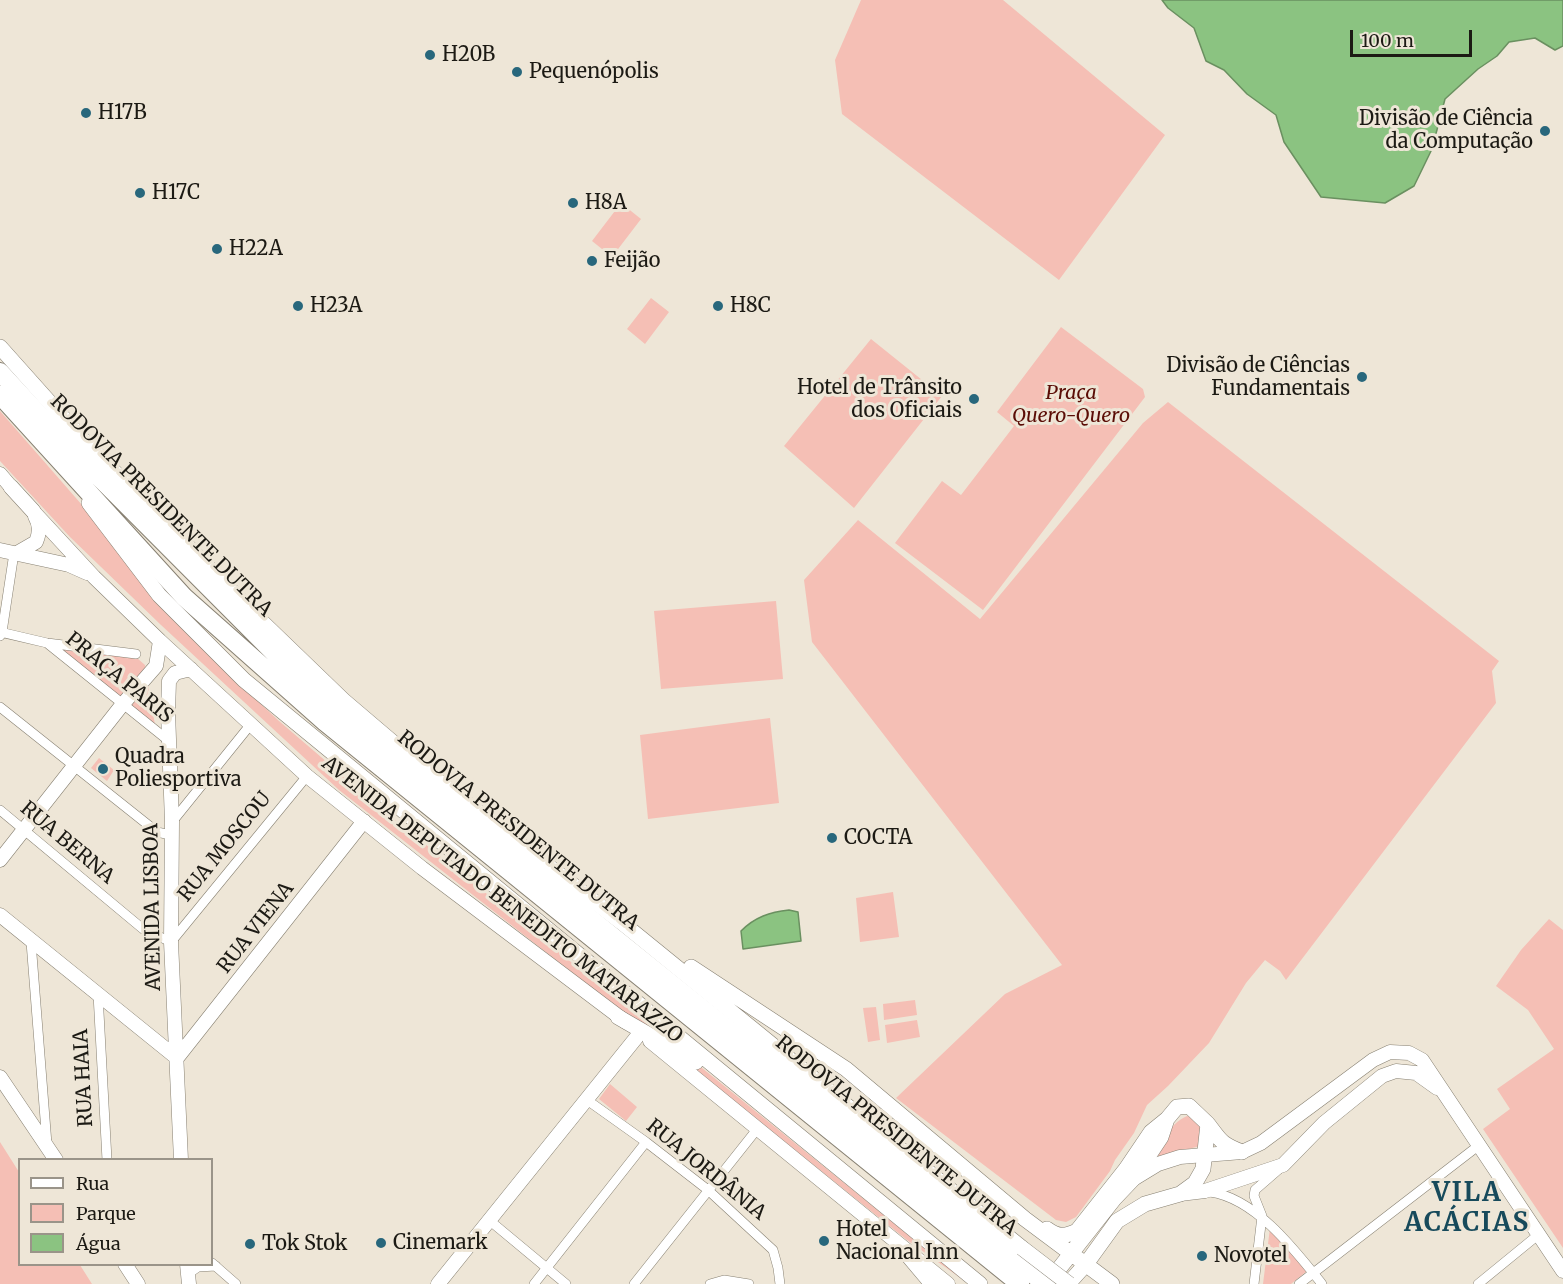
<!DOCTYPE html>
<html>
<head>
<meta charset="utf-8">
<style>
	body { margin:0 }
	#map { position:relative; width:1563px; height:1284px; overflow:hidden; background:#eee6d7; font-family:Merriweather,serif }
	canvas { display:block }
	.legend { position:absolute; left:18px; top:1158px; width:195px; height:108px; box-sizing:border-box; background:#eee6d7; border:2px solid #9a9489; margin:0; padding:8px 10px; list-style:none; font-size:18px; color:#1c1a14 }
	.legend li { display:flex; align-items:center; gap:12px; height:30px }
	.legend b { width:30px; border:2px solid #9a9489 }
	.scale { position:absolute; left:1350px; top:30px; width:122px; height:27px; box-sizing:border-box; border:3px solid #1c1a14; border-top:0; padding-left:8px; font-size:18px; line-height:21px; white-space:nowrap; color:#1c1a14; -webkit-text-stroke:4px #eee6d7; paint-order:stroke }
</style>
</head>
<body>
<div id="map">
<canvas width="1563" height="1284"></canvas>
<ul class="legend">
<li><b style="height:8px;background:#fff"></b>Rua</li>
<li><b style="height:16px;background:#f5bfb5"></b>Parque</li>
<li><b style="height:16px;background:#8bc381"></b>Água</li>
</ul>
<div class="scale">100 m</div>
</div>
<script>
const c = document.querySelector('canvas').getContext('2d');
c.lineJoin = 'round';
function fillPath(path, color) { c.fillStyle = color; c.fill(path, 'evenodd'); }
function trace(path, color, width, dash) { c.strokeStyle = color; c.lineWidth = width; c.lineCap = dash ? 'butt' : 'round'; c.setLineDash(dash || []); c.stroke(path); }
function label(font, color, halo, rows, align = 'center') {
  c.font = font + ' Merriweather,serif'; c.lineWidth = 6; c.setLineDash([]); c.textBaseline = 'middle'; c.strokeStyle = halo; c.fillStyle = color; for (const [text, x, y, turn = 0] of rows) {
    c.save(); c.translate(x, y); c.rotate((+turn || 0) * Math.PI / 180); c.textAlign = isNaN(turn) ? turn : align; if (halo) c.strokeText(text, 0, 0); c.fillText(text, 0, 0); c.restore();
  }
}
fillPath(new Path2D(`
	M861 0H1003L1165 135 1059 280 842 114 835 60Z
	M621 203 641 219 612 257 592 241Z
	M651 298 669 312 645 344 627 329Z
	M1061 327 1143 389 1145 397 983 610 895 543 942 481 961 495 1014 426 997 412Z
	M871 339 942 396 854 508 784 446Z
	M1168 402 1499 661 1492 671 1496 703 1286 980 1280 971 1265 960 1246 983 1209 1043 1168 1086 1147 1105 1134 1133 1115 1160 1110 1171 1076 1217 1066 1222 1056 1220 896 1098 1005 994 1062 965 812 642 804 580 858 520 980 619 1143 423Z
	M0 411 233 678 279 721 377 805 969 1284 907 1240 663 1044 339 790 161 625 70 537 0 461Z
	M776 601 783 679 661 689 654 611Z
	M62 649 137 658 145 665 155 725Z
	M770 718 779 803 648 819 640 735Z
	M99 758 114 770 107 781 91 768Z
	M893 892 899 937 860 942 856 898Z
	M1549 919 1563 930V1248L1483 1129 1510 1109 1497 1089 1554 1049 1528 1010 1496 986 1521 950Z
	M915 1000 917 1015 884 1020 883 1004Z
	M876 1007 880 1040 868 1042 863 1008Z
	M917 1020 920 1037 887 1043 885 1025Z
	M610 1084 637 1107 626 1121 599 1099Z
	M1187 1116 1195 1117 1201 1127 1200 1146 1177 1152 1148 1165C1158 1148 1168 1124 1187 1116Z
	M0 1142 19 1172 20 1264 80 1265 92 1284H0Z
	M1270 1228 1307 1271 1291 1284H1263Z`), '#f5bfb5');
const water = new Path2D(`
	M1162 0H1563V46L1555 50 1535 38 1509 42 1497 56 1478 69 1445 99 1432 149 1414 186 1385 203 1321 197 1284 142 1276 115 1247 94 1224 70 1206 61 1194 28 1168 8Z
	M789 910 798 912 801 941 743 949 741 931C755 917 770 912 789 910Z`);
fillPath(water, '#8bc381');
trace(water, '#6a9060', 1.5);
const street = new Path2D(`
	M0 632 47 643 136 654
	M0 636 2 632 14 553
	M47 643 169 741
	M0 707 157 832 166 834 172 830
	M0 810 143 929 171 942 307 776
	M172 822 251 724
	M31 942 47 1144
	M98 994 107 1160
	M587 1100 646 1142 708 1190 773 1250 778 1268 780 1284
	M1210 1192C1255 1198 1295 1250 1322 1284
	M489 1220 566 1284
	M212 1263 236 1284
	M188 1274 198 1267 216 1266
	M534 1284 646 1142
	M634 1284 758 1128
	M710 1284 724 1280 749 1284
	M1254 1284 1262 1216 1254 1196 1255 1190 1278 1170
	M1299 1284 1478 1146
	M1478 1284 1538 1235`);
const secondary = new Path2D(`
	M0 474 11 487
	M33 511 94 577 160 641 307 776 422 868 626 1022
	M0 550 69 565 87 573
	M17 553 36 542C40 532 40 525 35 516
	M0 860 122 705 156 666 160 641
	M0 915 177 1058
	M650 1041 948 1284
	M177 1058 364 821
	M0 1077 56 1160
	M181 1160 171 942 172 822 168 712 169 681 175 673 191 669
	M1135 1178 1158 1164 1180 1157 1242 1152 1261 1143 1373 1060 1390 1052 1409 1053 1422 1060 1563 1271
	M1180 1194 1205 1191 1283 1165 1324 1123 1382 1076 1396 1071 1416 1073 1437 1088
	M125 1264 138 1284
	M187 1264 189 1284
	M438 1284 640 1033`);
const primary = new Path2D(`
	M0 347 84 441 261 621 343 700 444 786 621 922 1022 1248
	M11 487 33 511
	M89 503 159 595 244 680 980 1284
	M691 967 846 1069 1025 1219 1112 1284
	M618 1017 696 1062
	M1208 1124C1221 1141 1221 1144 1242 1152
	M1047 1229C1058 1237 1065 1237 1077 1231L1126 1169 1151 1132 1167 1119
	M900 1246 932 1284
	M1047 1284 1114 1199 1133 1179 1161 1137 1167 1119 1177 1107 1189 1106 1208 1124 1203 1169 1195 1183 1180 1194 1145 1204 1117 1221 1086 1264 1068 1284`);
const highway = new Path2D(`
	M0 372 70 448 331 710 1045 1284
	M0 395 184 597 325 722 1020 1284`);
trace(street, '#878072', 10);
trace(secondary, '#878072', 15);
trace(primary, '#878072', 16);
trace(highway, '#878072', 20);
trace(street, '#fff', 9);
trace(secondary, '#fff', 14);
trace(primary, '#fff', 15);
trace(highway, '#fff', 18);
const primaryBridge = new Path2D(`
	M1022 1248 1069 1284`);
trace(primaryBridge, '#878072', 16, []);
trace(primaryBridge, '#fff', 15);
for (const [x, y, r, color] of [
	[430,55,6,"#28677c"],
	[517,72,6,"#28677c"],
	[86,113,6,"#28677c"],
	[1545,131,6,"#28677c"],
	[140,193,6,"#28677c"],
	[573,203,6,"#28677c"],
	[217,249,6,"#28677c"],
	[592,261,6,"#28677c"],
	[298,306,6,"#28677c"],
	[718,306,6,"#28677c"],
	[1362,377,6,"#28677c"],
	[974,399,6,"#28677c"],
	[103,769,6,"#28677c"],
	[832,838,6,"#28677c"],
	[824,1241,6,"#28677c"],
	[381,1243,6,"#28677c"],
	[250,1244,6,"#28677c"],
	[1202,1256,6,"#28677c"]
]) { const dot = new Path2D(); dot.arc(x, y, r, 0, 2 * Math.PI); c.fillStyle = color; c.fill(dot); trace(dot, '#eee6d7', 2); }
label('20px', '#1c1a14', '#eee6d7', [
	["H20B",442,55],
	["Pequenópolis",529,72],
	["H17B",98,113],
	["Divisão de Ciência",1533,119,"right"],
	["da Computação",1533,142,"right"],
	["H17C",152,193],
	["H8A",585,203],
	["H22A",229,249],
	["Feijão",604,261],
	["H23A",310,306],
	["H8C",730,306],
	["Divisão de Ciências",1350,366,"right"],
	["Fundamentais",1350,389,"right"],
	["Hotel de Trânsito",962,388,"right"],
	["dos Oficiais",962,411,"right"],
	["Quadra",115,757],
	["Poliesportiva",115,780],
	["COCTA",844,838],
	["Hotel",836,1230],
	["Nacional Inn",836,1253],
	["Cinemark",393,1243],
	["Tok Stok",262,1244],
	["Novotel",1214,1256]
], 'left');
label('italic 20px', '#5b0d06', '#eee6d7', [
	["Praça",1071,393],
	["Quero-Quero",1071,416]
]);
label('20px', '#1c1a14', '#eee6d7', [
	["RODOVIA PRESIDENTE DUTRA",161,506,45],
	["PRAÇA PARIS",119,678,39],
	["RODOVIA PRESIDENTE DUTRA",518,831,39],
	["RUA BERNA",67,843,40],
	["RUA MOSCOU",225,847,-51],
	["AVENIDA DEPUTADO BENEDITO MATARAZZO",502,900,38],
	["AVENIDA LISBOA",153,907,-91],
	["RUA VIENA",256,928,-52],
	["RUA HAIA",84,1078,-93],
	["RODOVIA PRESIDENTE DUTRA",896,1136,39],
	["RUA JORDÂNIA",706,1170,39]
]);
c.letterSpacing = '1.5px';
label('bold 26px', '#174a5b', '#eee6d7', [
	["VILA",1467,1194],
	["ACÁCIAS",1467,1224]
]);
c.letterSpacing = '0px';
</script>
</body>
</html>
